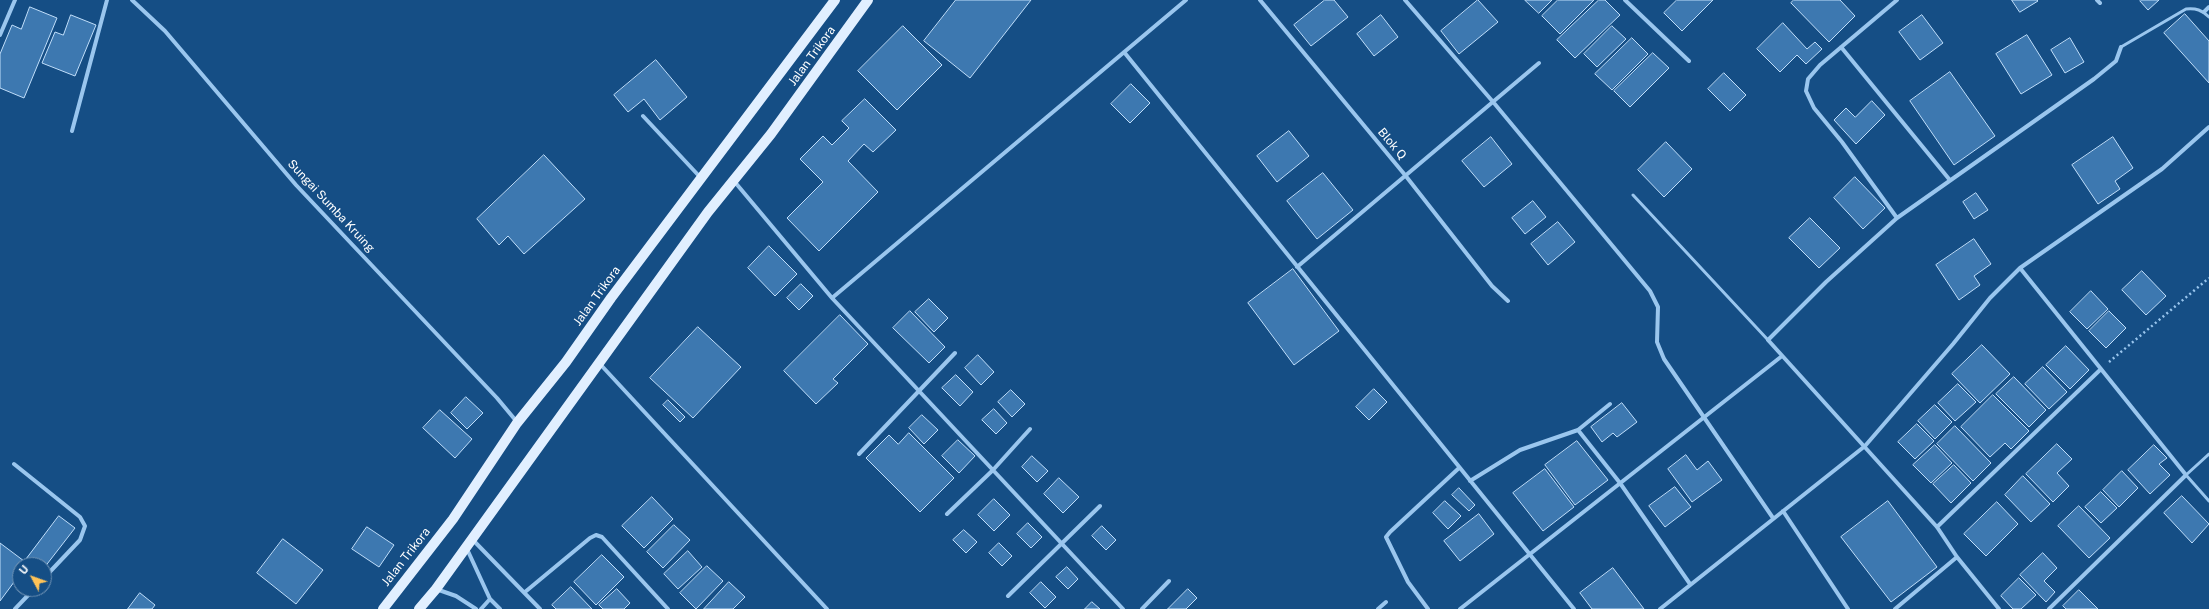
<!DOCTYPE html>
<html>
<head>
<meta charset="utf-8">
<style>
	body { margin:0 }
	#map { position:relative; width:2209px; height:609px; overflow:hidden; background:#154e85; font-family:"Public Sans",sans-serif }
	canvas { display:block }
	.north { position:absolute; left:12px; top:557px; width:40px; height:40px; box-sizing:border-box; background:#154e85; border:1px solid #7395b6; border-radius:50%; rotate:311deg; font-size:11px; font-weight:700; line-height:16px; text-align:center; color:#fff }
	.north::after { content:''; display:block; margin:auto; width:14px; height:18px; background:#ffc357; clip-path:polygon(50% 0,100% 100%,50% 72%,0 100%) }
</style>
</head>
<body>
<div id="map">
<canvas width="2209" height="609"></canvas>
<div class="north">U</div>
</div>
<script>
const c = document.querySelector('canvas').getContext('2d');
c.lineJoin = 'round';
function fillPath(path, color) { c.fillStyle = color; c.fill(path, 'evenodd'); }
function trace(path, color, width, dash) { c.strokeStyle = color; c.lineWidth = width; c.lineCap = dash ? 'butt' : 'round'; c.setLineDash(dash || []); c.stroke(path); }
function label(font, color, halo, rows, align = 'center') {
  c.font = font + ' "Public Sans",sans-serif'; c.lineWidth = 3; c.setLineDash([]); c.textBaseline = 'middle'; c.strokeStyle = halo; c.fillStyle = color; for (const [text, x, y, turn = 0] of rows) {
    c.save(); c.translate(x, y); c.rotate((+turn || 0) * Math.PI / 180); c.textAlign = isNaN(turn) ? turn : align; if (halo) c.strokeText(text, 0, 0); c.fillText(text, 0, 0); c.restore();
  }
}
const building = new Path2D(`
	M956 0H1031L970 78 924 41Z
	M1325 0H1334L1348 17 1311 46 1294 25Z
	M1478 0 1498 22 1459 54 1441 31Z
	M1525 0H1552L1539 13Z
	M1558 0H1594L1560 34 1542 16Z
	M1599 0H1605L1620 15 1575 58 1557 40Z
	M1677 0H1713L1682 31 1664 13Z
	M1794 0H1840L1855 16 1829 42 1791 3Z
	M2012 0H2037L2038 1 2020 12Z
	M2141 0H2159L2148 10 2140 1Z
	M30 7 57 18 24 98 0 88V54L12 25 21 29Z
	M2185 14 2209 41V83L2164 33Z
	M71 15 96 25 75 76 42 63 55 32 63 35Z
	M1381 15 1398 37 1374 56 1357 34Z
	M1922 15 1943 43 1920 60 1899 32Z
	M1783 23 1807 49 1815 42 1822 49 1806 64 1797 55 1780 72 1757 49Z
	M903 26 942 65 897 110 858 71Z
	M1612 26 1626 39 1597 67 1584 54Z
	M2027 35 2052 75 2021 94 1996 54Z
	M1632 38 1648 54 1612 90 1595 74Z
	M2070 38 2084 62 2065 73 2051 50Z
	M1653 53 1669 68 1630 107 1614 91Z
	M656 60 687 97 660 120 644 99 628 112 614 95Z
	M1950 72 1995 136 1954 165 1910 101Z
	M1724 73 1746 95 1730 111 1708 89Z
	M1131 84 1150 103 1130 123 1111 104Z
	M865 99 896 130 873 152 864 144 848 161 878 192 819 251 787 218 823 182 800 159 823 136 832 145 849 128 842 121Z
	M1872 101 1885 115 1856 144 1834 120 1846 108 1855 117Z
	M1289 131 1309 156 1277 182 1257 156Z
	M1491 137 1512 164 1484 187 1462 161Z
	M2113 137 2133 168 2115 181 2120 189 2098 204 2072 165Z
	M1666 142 1692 169 1664 197 1638 170Z
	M544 155 585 199 524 254 508 236 499 245 477 219Z
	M1323 173 1353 210 1317 239 1287 201Z
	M1855 177 1885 208 1863 229 1834 198Z
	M1976 193 1988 210 1974 219 1963 202Z
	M1533 201 1546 217 1525 234 1512 218Z
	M1810 218 1840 248 1819 268 1789 238Z
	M1558 222 1575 242 1548 265 1531 244Z
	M1974 239 1991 264 1974 276 1980 285 1959 300 1936 265Z
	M769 246 797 274 775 296 748 268Z
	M1293 269 1339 331 1294 365 1248 303Z
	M2142 271 2166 296 2146 315 2122 290Z
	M801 284 813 296 799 310 787 298Z
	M2091 291 2108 309 2087 329 2070 312Z
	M929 299 948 318 934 332 915 312Z
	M910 311 945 347 929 363 893 328Z
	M2109 311 2126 328 2106 348 2089 331Z
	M840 315 868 344 833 379 838 383 816 404 784 371Z
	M698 327 741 367 693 418 650 378Z
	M1982 345 2010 374 1980 403 1952 374Z
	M2066 346 2089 370 2070 389 2046 365Z
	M978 355 994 372 981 385 965 368Z
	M2043 367 2067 392 2049 409 2025 384Z
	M956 375 973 392 960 406 942 388Z
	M2014 377 2046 410 2029 427 1996 394Z
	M1958 384 1976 402 1955 421 1938 403Z
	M1374 389 1387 402 1369 420 1356 407Z
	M1011 390 1025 404 1012 417 998 402Z
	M1993 395 2029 431 2011 449 2005 443 1990 457 1961 427Z
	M466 397 483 413 467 429 451 413Z
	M668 400 685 417 680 422 663 405Z
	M1622 403 1637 422 1617 437 1613 433 1602 442 1591 427Z
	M1935 405 1952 422 1935 439 1918 421Z
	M994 409 1007 423 996 434 982 420Z
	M440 410 472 439 455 458 423 428Z
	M922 415 938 430 924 444 909 428Z
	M1917 424 1934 441 1915 459 1898 442Z
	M1955 426 1991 463 1973 481 1937 444Z
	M909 433 954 478 920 512 866 458 889 435 898 444Z
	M958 440 975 456 959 473 942 456Z
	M1577 441 1608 480 1575 505 1545 465Z
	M2057 444 2072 459 2057 473 2069 486 2053 502 2026 474Z
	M1935 445 1952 463 1931 483 1913 465Z
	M2154 445 2167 458 2159 464 2170 475 2150 494 2128 470Z
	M1686 455 1697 470 1708 461 1722 480 1692 502 1668 469Z
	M1032 456 1048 471 1037 482 1022 467Z
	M1954 465 1971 483 1951 503 1933 484Z
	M1545 469 1574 507 1543 531 1513 493Z
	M2122 471 2138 488 2119 507 2103 490Z
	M2023 476 2050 504 2031 522 2005 495Z
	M1059 478 1079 497 1063 513 1044 494Z
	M1675 487 1691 507 1665 527 1649 506Z
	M1459 488 1475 505 1469 511 1452 495Z
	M2101 492 2117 508 2101 523 2085 507Z
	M2182 496 2209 524 2192 543 2164 513Z
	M652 497 673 519 644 548 622 526Z
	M994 499 1010 515 994 531 978 515Z
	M1445 501 1461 516 1448 529 1433 513Z
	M1888 501 1937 567 1891 602 1841 537Z
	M1997 502 2018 524 1986 556 1964 534Z
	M2079 506 2110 538 2089 558 2058 526Z
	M1479 514 1494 534 1460 561 1444 541Z
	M59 516 75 528 44 568V565H20V574L0 601V543L24 561Z
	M1028 523 1042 537 1031 548 1017 534Z
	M674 525 690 540 663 568 647 552Z
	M1102 526 1116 540 1106 550 1092 536Z
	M367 527 394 545 379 567 352 549Z
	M964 530 977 542 966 553 953 540Z
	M283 539 323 570 296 604 257 573Z
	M999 543 1012 556 1002 566 989 553Z
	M688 551 702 567 678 589 664 574Z
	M2043 553 2057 568 2044 581 2055 592 2046 602 2020 575Z
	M602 555 624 577 596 605 574 582Z
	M707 566 723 581 696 609 680 593Z
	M1067 567 1078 579 1068 589 1056 577Z
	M1613 568 1644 609H1592L1580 593Z
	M2019 578 2036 595 2021 609H2013L2001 596Z
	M729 582 745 597 733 609H704Z
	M1041 582 1056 597 1045 608 1030 593Z
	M571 587 592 609H556L552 605Z
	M617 589 630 603 624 609H603L599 605Z
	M1188 589 1197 598 1186 609H1168Z
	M2079 590 2098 609H2066L2063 606Z
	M140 593 155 605 152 609H128Z
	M1092 602 1100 609H1085Z`);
fillPath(building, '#3d78b0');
trace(building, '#c0defa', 1);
trace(new Path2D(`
	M2109 362 2209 278`), '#9ac6ee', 2.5, [2, 3]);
trace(new Path2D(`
	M2121 47 2186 9C2196 8 2202 10 2209 17
	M1633 195 1768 340
	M2209 454 2186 475 2209 501`), '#9ac6ee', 3);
trace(new Path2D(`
	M132 0 165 31 296 185 497 398 517 422
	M1260 0 1405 175 1492 286 1508 301
	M1405 0 1494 103 1650 291 1658 307 1657 342 1664 359 1773 518
	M1625 0 1689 61
	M2097 0 2100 3
	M2204 12 2209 7
	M0 35 15 0
	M1841 47 1949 179
	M1124 52 1574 609
	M643 116 700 177
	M72 131 107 0
	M734 181 832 298 1123 609
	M1897 218 1842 142 1814 108 1806 91 1808 79 1820 65 1897 0
	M1297 267 1539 63
	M2020 268 2186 475 2049 609
	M832 298 1186 0
	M600 364 827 609
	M1578 430 1620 483 1690 584
	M859 454 955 353
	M14 464 80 517 85 526 80 540 44 578
	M1470 481 1520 450 1578 430 1610 404
	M1783 511 1848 609
	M947 514 993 470 1030 429
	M1937 527 2101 369
	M472 539 540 609
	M467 549 490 599 500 609
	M436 589 456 596 476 609
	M525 592 590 538 596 535 602 537 668 609
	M1008 596 1100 506
	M15 609 34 589
	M481 609 490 599
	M1142 609 1169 581
	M1378 609 1386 602
	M1428 609 1408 582 1386 537 1390 532 1459 468
	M1460 609 1782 356
	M1660 609 1865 446 1953 344 1990 298 2020 268 2162 169 2209 127
	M1895 609 1957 557
	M1999 609 1957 557 1937 527 1768 340 1826 282 1897 218 2094 79 2116 61 2121 47`), '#9ac6ee', 4);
trace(new Path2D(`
	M383 609 453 519 517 423 566 362 611 298 835 0
	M419 609 436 589 708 212 771 134 868 0`), '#e1efff', 10);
label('12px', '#fff', '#154e85', [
	["Jalan Trikora",812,56,-54],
	["Blok Q",1392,144,50],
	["Sungai Sumba Kruing",331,206,47],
	["Jalan Trikora",597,296,-54],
	["Jalan Trikora",406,557,-52]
]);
</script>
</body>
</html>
